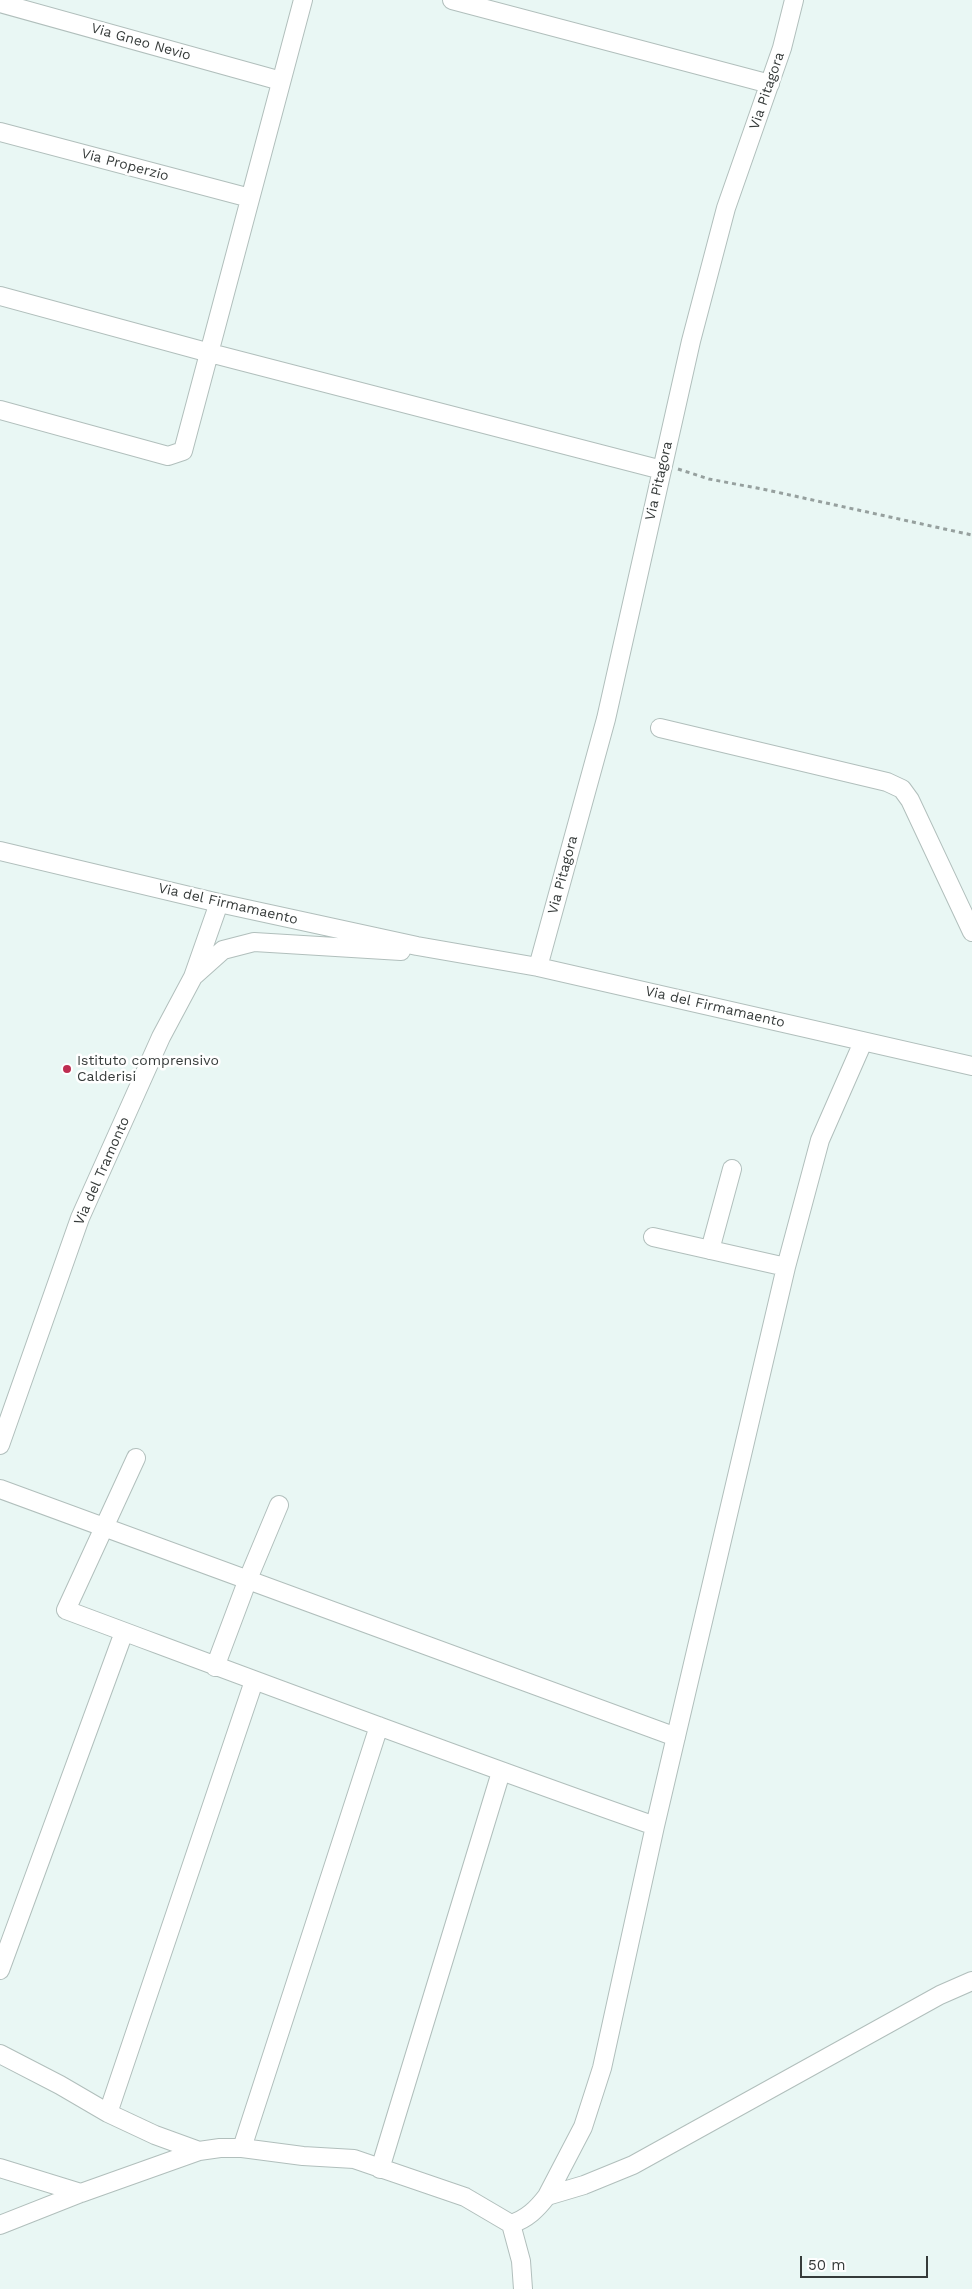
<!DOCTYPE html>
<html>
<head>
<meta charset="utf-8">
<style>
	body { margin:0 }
	#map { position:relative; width:972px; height:2289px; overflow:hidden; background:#e9f7f4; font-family:"Work Sans",sans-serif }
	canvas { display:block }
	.scale { position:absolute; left:800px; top:2256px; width:128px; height:22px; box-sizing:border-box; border:2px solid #363b3a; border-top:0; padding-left:6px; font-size:15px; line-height:18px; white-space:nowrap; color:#363b3a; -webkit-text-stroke:4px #fff; paint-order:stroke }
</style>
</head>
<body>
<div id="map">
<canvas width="972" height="2289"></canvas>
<div class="scale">50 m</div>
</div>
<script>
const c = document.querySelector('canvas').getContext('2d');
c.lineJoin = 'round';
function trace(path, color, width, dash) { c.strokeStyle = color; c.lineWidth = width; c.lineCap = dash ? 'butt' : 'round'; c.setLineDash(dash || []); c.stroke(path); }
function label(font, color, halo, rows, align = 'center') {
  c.font = font + ' "Work Sans",sans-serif'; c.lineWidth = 5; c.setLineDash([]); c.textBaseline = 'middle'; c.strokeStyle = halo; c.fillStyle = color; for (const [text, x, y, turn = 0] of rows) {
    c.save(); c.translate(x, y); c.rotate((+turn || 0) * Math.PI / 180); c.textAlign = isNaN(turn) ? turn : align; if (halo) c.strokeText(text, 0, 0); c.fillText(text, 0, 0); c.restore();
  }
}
const minor = new Path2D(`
	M452 0 770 84
	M0 3 281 81
	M0 132 250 198
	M0 296 210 353 662 470
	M0 410 168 456 183 451 303 0
	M660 728 887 782 902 789 910 800 972 932
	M0 851 219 903 417 946 538 967 972 1066
	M538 967 606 719 691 341 726 208 782 48 794 0
	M195 975 223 950 254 942 401 951
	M653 1237 786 1267
	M710 1250 732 1169
	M0 1445 80 1218 161 1037 193 977 219 903
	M136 1458 66 1610C262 1683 458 1757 655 1826
	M0 1489 676 1737
	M215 1667 248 1579 279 1505
	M0 1970 124 1632
	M0 2054 60 2085 108 2113 155 2135 199 2151 220 2148H242L303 2156 354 2159 465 2197 511 2224C527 2219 537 2209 547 2196L583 2127 602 2068 655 1826 786 1267 820 1140 863 1042
	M108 2113 254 1681
	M242 2148 379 1726
	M0 2168 81 2193
	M380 2169 501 1772
	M547 2196 584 2185 633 2165 940 1995 972 1981
	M511 2224 521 2261 523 2289
	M0 2225 81 2193 199 2151`);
trace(minor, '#b1bfbc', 20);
trace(new Path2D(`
	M678 469 709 479 767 490 972 535`), '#96a09e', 3, [4, 4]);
trace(minor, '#fff', 18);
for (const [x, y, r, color] of [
	[67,1069,5,"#be2d51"]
]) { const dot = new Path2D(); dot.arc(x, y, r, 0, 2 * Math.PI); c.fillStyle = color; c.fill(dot); trace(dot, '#fff', 2); }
label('14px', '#363b3a', '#fff', [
	["Via Gneo Nevio",141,42,16],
	["Via Pitagora",767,91,-71],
	["Via Properzio",125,165,15],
	["Via Pitagora",659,481,-77],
	["Via Pitagora",563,875,-75],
	["Via del Firmamaento",228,904,13],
	["Via del Firmamaento",715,1007,13],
	["Via del Tramonto",102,1171,-66]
]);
label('14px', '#363b3a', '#fff', [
	["Istituto comprensivo",77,1061],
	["Calderisi",77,1077]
], 'left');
</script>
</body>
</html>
